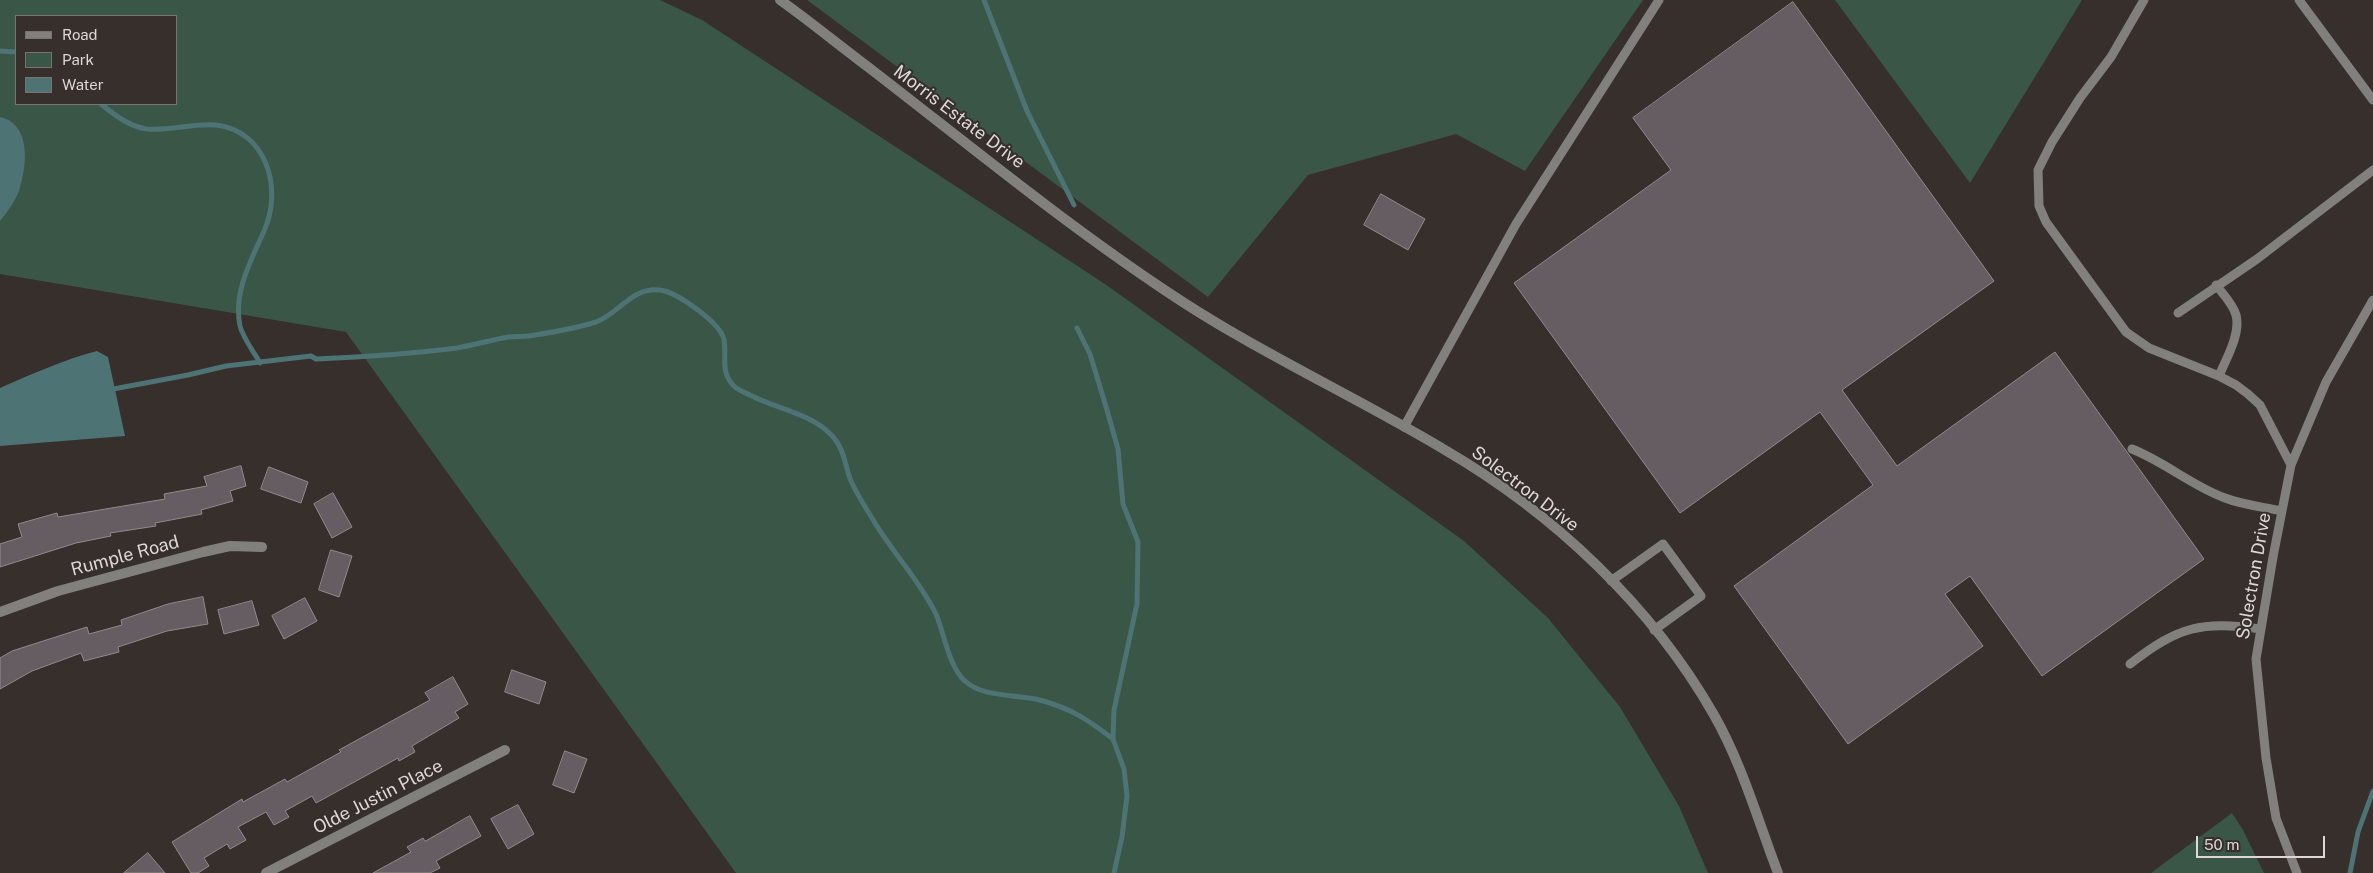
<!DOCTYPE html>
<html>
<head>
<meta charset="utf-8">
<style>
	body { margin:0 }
	#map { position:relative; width:2373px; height:873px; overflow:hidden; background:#362f2c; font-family:"Public Sans",sans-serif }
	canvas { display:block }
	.legend { position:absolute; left:15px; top:15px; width:162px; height:90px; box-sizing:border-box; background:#362f2c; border:1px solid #797370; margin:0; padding:6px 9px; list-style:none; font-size:15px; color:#ddd8d7 }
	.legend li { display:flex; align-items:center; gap:10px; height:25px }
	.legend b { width:25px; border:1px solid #797370 }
	.scale { position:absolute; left:2196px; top:836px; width:129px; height:22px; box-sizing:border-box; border:2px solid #ddd8d7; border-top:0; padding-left:6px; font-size:15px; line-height:18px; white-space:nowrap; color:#ddd8d7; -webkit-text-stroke:4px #362f2c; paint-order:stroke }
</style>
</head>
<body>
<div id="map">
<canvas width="2373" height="873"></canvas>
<ul class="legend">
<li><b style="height:6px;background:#82807d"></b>Road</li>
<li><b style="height:14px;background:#3a5647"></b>Park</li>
<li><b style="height:14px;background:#4d7374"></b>Water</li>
</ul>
<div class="scale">50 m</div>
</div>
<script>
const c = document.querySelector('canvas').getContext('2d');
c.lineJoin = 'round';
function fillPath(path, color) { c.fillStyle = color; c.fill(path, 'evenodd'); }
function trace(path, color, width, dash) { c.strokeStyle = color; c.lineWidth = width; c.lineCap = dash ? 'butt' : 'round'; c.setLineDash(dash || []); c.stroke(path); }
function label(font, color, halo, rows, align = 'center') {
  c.font = font + ' "Public Sans",sans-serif'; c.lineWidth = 4; c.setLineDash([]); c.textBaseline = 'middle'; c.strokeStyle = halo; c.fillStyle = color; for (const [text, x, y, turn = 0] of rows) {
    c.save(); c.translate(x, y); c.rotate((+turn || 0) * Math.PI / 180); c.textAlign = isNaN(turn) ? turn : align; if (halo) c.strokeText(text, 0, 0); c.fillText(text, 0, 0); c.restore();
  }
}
fillPath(new Path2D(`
	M0 0H660L702 20 1105 284 1464 541 1548 618 1620 707 1679 806 1708 873H736L346 332 0 274ZM16 16H176V104H16Z
	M807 0H1643L1525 171 1456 134 1308 175 1208 297Z
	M1835 0H2082L1970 183Z
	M2232 813 2243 830 2264 873H2151Z`), '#3a5647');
fillPath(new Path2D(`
	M0 117C32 124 27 167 19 191 15 201 7 213 0 221Z
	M97 351 108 357 125 436 0 446V388C32 374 63 360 97 351Z`), '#4d7374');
trace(new Path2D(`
	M984 0 1027 111 1074 205
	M0 51 16 52
	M101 104C114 115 130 127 147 129 170 131 193 123 216 125 267 131 283 189 264 231 251 261 233 292 240 326 243 338 254 352 260 363
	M1077 328 1090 354 1107 410 1118 449 1123 504 1138 542 1137 604 1114 710 1113 739 1124 769 1127 796 1122 837 1114 873
	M108 390 188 375 226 366 311 356 316 359C363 357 410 354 457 348 474 345 491 340 508 337 517 336 526 337 535 335 554 332 577 328 596 322 619 314 631 287 660 290 677 292 721 323 724 340 727 356 720 371 733 385 737 390 744 392 750 395 778 410 818 414 837 442 845 454 846 469 851 481 857 494 865 507 872 518 891 551 919 579 936 614 944 633 949 667 965 681 983 698 1017 694 1040 700 1072 709 1087 719 1113 739
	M2350 873 2358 832 2373 791`), '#4d7374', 5);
const building = new Path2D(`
	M1793 2 1994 281 1842 390 1897 466 2055 352 2204 559 2042 676 1970 576 1945 594 1983 646 1848 744 1734 586 1873 485 1820 412 1680 513 1514 283 1671 170 1633 118Z
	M1381 194 1425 219 1408 250 1364 225Z
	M241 466 246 486 230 491 233 501 201 510 202 514 155 523 156 526 110 533 111 536 76 543 0 567V544L22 537 18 524 57 513 58 517 165 499 164 494 207 486 204 477Z
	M269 467 308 482 301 503 261 489Z
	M333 493 352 527 332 538 314 504Z
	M331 550 352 556 339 597 319 590Z
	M203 597 208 624 167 631 118 647 119 652 84 661 81 653 32 671 0 689V658L12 651 87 627 89 634 122 625 121 620 168 604Z
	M305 598 317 621 284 639 272 616Z
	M252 601 259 625 224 634 218 610Z
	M512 670 546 682 539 704 505 692Z
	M453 677 468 704 455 712 459 718 412 746 415 752 399 761 398 758 316 803 312 796 285 811 289 817 274 825 266 812 238 827 246 840 230 849 227 844 204 858 209 866 198 873H191L172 842 242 799 243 802 285 779 287 782 341 752 339 750 430 700 425 693Z
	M565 751 587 759 574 793 553 785Z
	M518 805 534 834 508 849 491 819Z
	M470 816 481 836 436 861 440 868 430 873H373L411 852 407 847 423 838 425 841Z
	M148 853 165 873H124Z`);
fillPath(building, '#655d61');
trace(building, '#928a8d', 1);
trace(new Path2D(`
	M2144 0 2111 57 2080 98 2052 142 2038 170 2039 206 2046 222 2126 332 2149 348 2219 376 2236 385 2248 394 2260 405 2291 465
	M2299 0 2373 100
	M2216 285C2223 294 2233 304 2236 315 2241 334 2226 359 2219 376
	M2178 313 2257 259 2373 170
	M1404 427 1516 224 1659 0
	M2132 449C2165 462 2192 486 2225 498 2243 505 2264 507 2282 511
	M1611 581 1663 544 1701 596 1654 630
	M2130 664C2179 626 2201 621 2261 629
	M2297 873 2276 818 2266 758 2256 659 2273 557 2291 465 2326 382 2373 300`), '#82807d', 9);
trace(new Path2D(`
	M780 0C811 22 841 47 872 70 969 145 1064 223 1166 291 1255 351 1353 395 1445 450 1553 513 1652 606 1714 715 1742 764 1758 821 1778 873
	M0 612 58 591 203 552 230 546 262 547
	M266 873 505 750`), '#82807d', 10);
label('18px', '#ddd8d7', '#362f2c', [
	["Morris Estate Drive",959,117,37],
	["Solectron Drive",1525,489,37],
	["Rumple Road",125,556,-15],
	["Solectron Drive",2254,576,-80],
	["Olde Justin Place",378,797,-27]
]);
</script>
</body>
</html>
